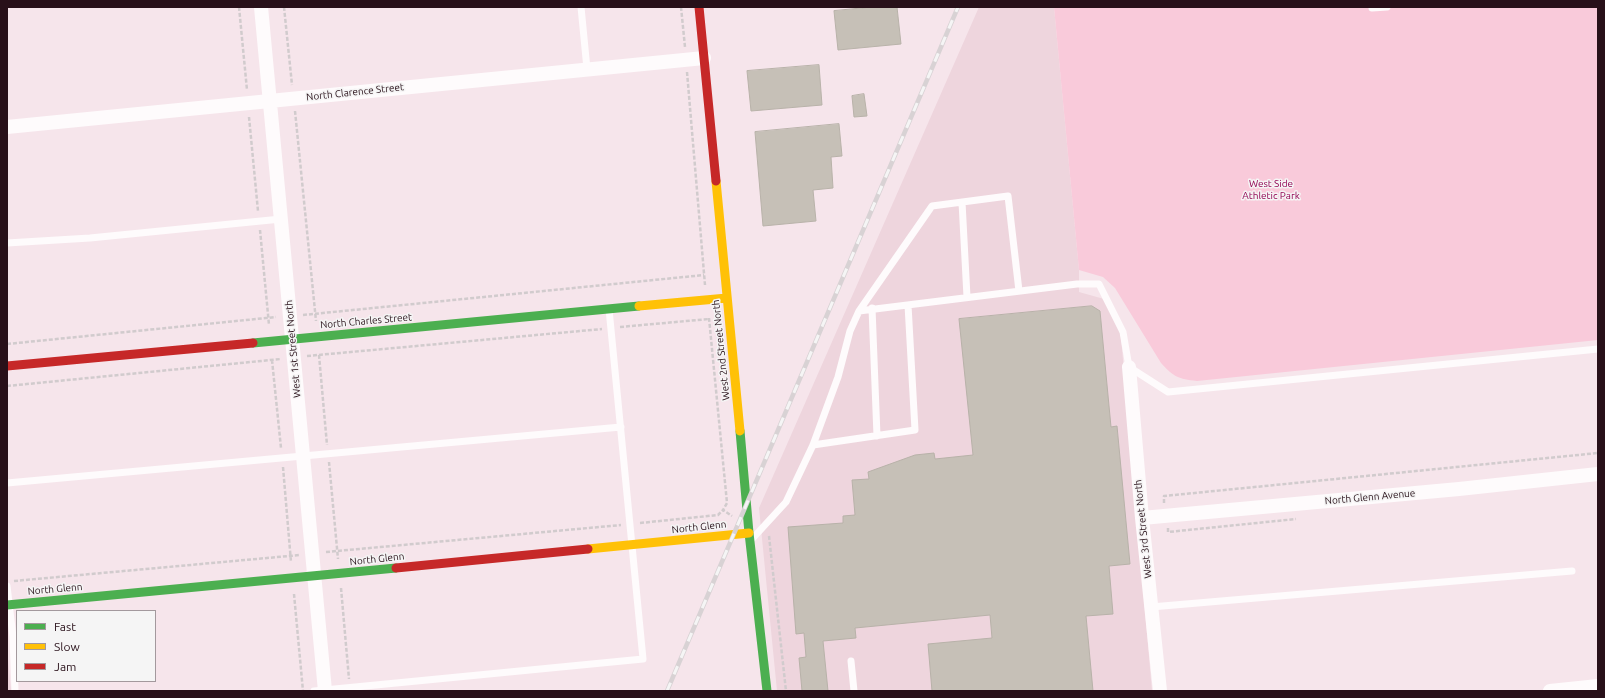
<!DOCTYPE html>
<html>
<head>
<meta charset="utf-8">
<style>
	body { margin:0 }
	#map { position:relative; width:1605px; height:698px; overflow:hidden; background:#f6e5eb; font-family:Ubuntu,sans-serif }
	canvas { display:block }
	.frame { position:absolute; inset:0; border:8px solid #281019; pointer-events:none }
	.legend { position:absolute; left:16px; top:610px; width:140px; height:72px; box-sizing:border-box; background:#f5f5f5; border:1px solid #a3999d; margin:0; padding:5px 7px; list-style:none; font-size:12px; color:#281019 }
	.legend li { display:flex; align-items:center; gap:8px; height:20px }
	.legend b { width:20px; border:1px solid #a3999d }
</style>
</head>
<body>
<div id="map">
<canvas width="1605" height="698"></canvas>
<div class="frame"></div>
<ul class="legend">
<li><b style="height:5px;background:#4caf50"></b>Fast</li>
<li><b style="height:5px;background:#ffc107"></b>Slow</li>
<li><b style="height:5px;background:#c62828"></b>Jam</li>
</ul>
</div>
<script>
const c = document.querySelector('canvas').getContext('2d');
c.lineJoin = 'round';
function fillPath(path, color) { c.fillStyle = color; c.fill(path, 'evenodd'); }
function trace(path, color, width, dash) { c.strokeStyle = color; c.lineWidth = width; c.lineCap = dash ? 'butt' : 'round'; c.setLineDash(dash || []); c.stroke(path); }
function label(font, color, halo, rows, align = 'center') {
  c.font = font + ' Ubuntu,sans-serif'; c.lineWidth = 3; c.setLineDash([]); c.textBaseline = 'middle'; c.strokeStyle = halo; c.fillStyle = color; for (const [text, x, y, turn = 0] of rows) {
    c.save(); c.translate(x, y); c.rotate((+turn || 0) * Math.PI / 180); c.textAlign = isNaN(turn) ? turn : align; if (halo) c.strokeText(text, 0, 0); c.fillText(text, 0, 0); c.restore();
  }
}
fillPath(new Path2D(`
	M979 7H1054L1079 270V292L1104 299 1114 312 1121 337 1152 691H777L759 508Z
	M7 648 11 691H7Z`), '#eed5dd');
fillPath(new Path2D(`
	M1054 7H1598V340L1197 381C1178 379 1174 377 1161 363L1115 288 1103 277 1079 270Z`), '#f9cada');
const building = new Path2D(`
	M872 7H897L901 44 838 50 834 11Z
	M819 65 822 105 751 111 747 71Z
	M864 94 867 116 854 117 852 96Z
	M839 124 842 156 831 157 833 188 813 190 816 221 763 226 755 132Z
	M1092 306 1100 311 1111 427 1117 426 1130 564 1109 566 1113 614 1086 616 1093 691H932L928 644 992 638 990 615 855 628 856 638 823 641 828 691H802L799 658 806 657 804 633 796 634 788 527 843 523V516L855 515 852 480 869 479 868 472 915 455 934 453 935 459 973 455 959 319Z`);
fillPath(building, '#c6c0b7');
trace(building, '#b8b2a9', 1);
trace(new Path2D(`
	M239 7 247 90
	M284 7 292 85
	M681 7 685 47
	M687 72 705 285
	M295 111 316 321
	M249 117 258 211
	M260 230 269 325
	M303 315 704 275
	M709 318 727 503 723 510 732 516
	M620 327 709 319
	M7 344 276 317
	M319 355 327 445
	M307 356 602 329
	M272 360 281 448
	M7 386 281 359
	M329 462 338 559
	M283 467 291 562
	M1164 503V496L1598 453
	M640 523 718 515 723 510
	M1168 528V532L1296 519
	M769 536 786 691
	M326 552 621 525
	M14 581 300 555
	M341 588 349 679
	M294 594 303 691`), '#d1cbcd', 2.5, [4, 2]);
trace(new Path2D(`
	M581 7 587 69
	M1372 8 1387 7
	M962 202 967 297
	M7 243 90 238 281 219
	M872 308 877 436
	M859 311 932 206 1008 196 1019 291
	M813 445 915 430 908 305
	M7 483 621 427
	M753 538 786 502 813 445 838 377 850 331 859 311 1077 284H1099L1123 332 1129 367 1168 392 1598 349
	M7 586 13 637 15 691
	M1151 607 1572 571
	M851 661 854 691
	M314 691 643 659 609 309`), '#fefbfc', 7);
trace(new Path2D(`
	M261 7 325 691
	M7 127 704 58
	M1129 367 1142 518 1160 691
	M1142 518 1459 489 1598 474
	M1550 691 1598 686`), '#fefbfc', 14);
trace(new Path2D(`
	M253 343 639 306
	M740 431 749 533 767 691
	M7 605 396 568`), '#4caf50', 9);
trace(new Path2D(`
	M716 181 740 431
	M639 306 727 298
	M588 549 749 533`), '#ffc107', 9);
trace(new Path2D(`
	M699 7 716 181
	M7 366 253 343
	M396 568 588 549`), '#c62828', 9);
const rail = new Path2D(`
	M667 691 958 7`);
trace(rail, '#d8d2d4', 4.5);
trace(rail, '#f5f5f5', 3, [9]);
label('10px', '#281019', '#f5f5f5', [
	["North Clarence Street",355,92,-6],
	["North Charles Street",366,321,-5],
	["West 1st Street North",293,349,-95],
	["West 2nd Street North",721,350,-96],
	["North Glenn Avenue",1370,497,-5],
	["North Glenn",699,527,-6],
	["West 3rd Street North",1143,529,-96],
	["North Glenn",377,559,-6],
	["North Glenn",55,589,-5]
]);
label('10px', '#910051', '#f5f5f5', [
	["West Side",1271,184],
	["Athletic Park",1271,196]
]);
</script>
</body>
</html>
